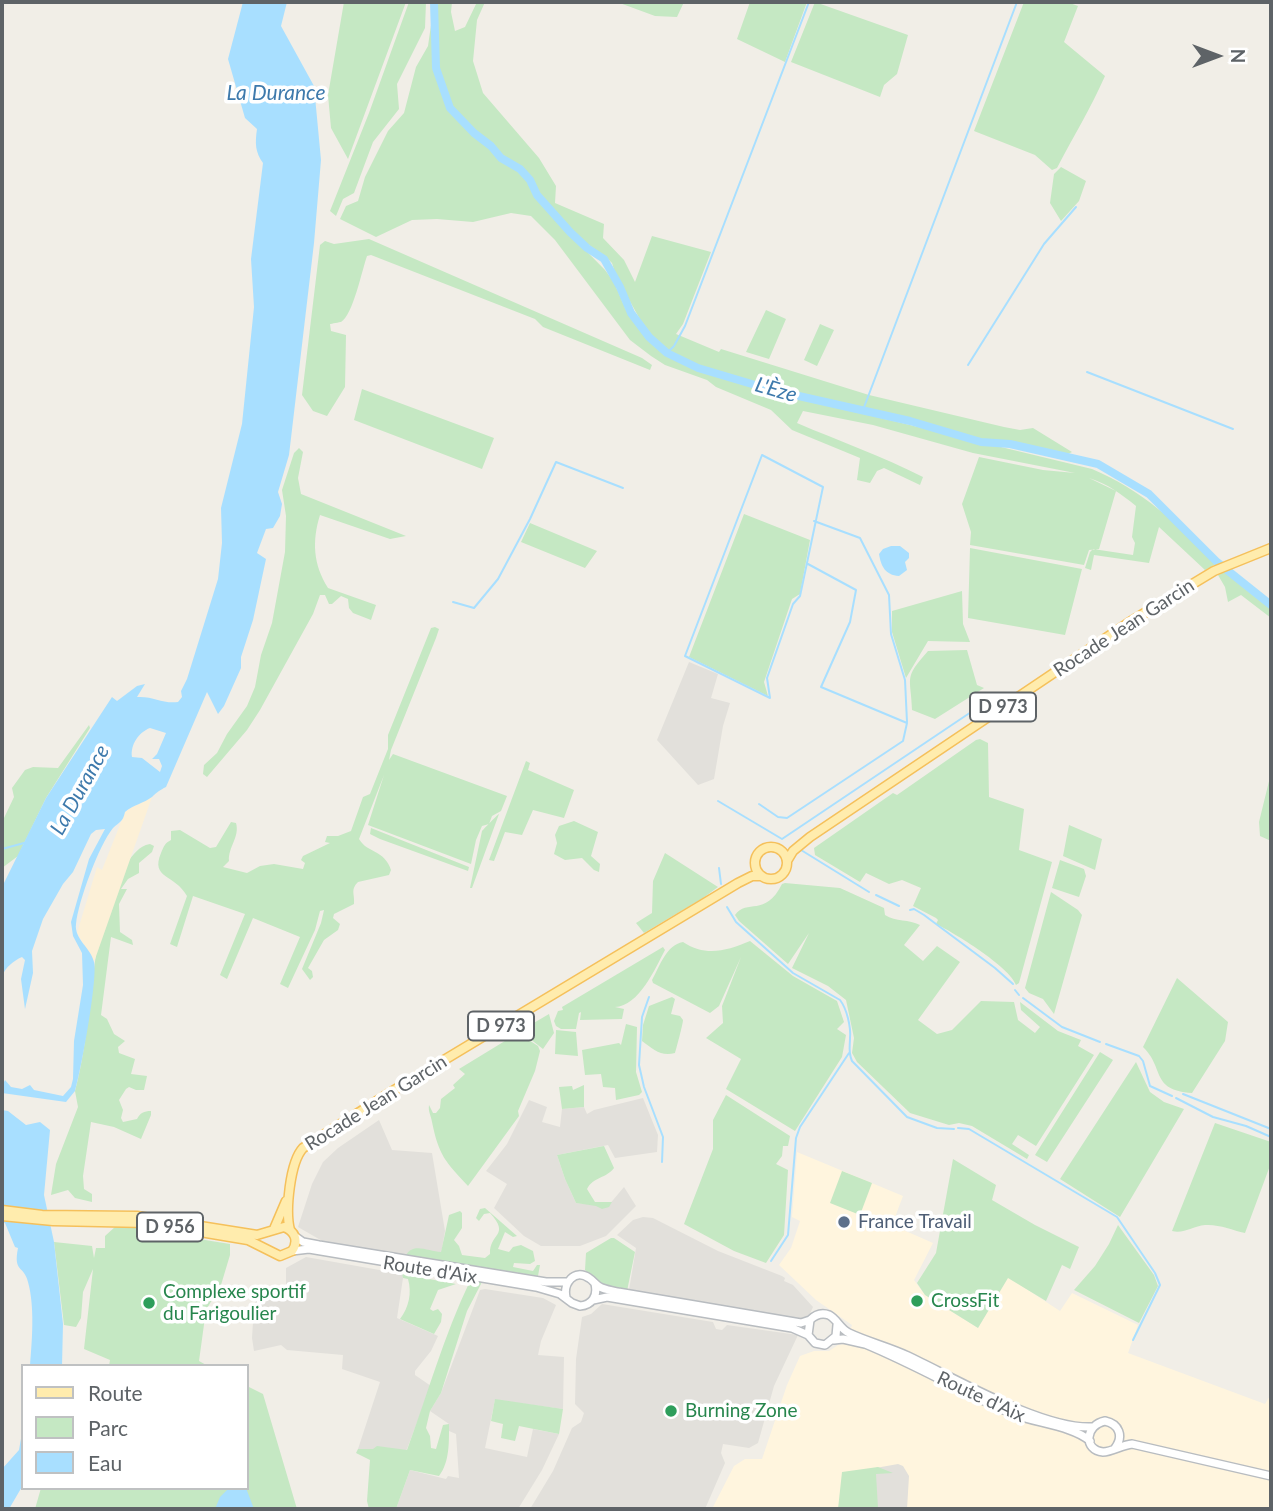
<!DOCTYPE html>
<html>
<head>
<meta charset="utf-8">
<style>
	body { margin:0 }
	#map { position:relative; width:1273px; height:1511px; overflow:hidden; background:#f1eee7; font-family:Lato,sans-serif }
	canvas { display:block }
	.frame { position:absolute; inset:0; border:4px solid #5e6367; pointer-events:none }
	.legend { position:absolute; left:21px; top:1364px; width:228px; height:126px; box-sizing:border-box; background:#fff; border:2px solid #bfc1c2; margin:0; padding:9px 12px; list-style:none; font-size:21px; color:#5e6367 }
	.legend li { display:flex; align-items:center; gap:14px; height:35px }
	.legend b { width:35px; border:2px solid #bfc1c2 }
	.north { position:absolute; left:1182px; top:21px; width:70px; height:70px; -webkit-text-stroke:5px #fff; paint-order:stroke; rotate:90deg; font-size:19px; font-weight:700; line-height:28px; text-align:center; color:#5e6367 }
	.north::after { content:''; display:block; margin:auto; width:24px; height:32px; background:#5e6367; clip-path:polygon(50% 0,100% 100%,50% 72%,0 100%) }
</style>
</head>
<body>
<div id="map">
<canvas width="1273" height="1511"></canvas>
<div class="frame"></div>
<ul class="legend">
<li><b style="height:9px;background:#ffecad"></b>Route</li>
<li><b style="height:19px;background:#c5e8c3"></b>Parc</li>
<li><b style="height:19px;background:#a8dfff"></b>Eau</li>
</ul>
<div class="north">N</div>
</div>
<script>
const c = document.querySelector('canvas').getContext('2d');
c.lineJoin = 'round';
function fillPath(path, color) { c.fillStyle = color; c.fill(path, 'evenodd'); }
function trace(path, color, width, dash) { c.strokeStyle = color; c.lineWidth = width; c.lineCap = dash ? 'butt' : 'round'; c.setLineDash(dash || []); c.stroke(path); }
function label(font, color, halo, rows, align = 'center') {
  c.font = font + ' Lato,sans-serif'; c.lineWidth = 7; c.setLineDash([]); c.textBaseline = 'middle'; c.strokeStyle = halo; c.fillStyle = color; for (const [text, x, y, turn = 0] of rows) {
    c.save(); c.translate(x, y); c.rotate((+turn || 0) * Math.PI / 180); c.textAlign = isNaN(turn) ? turn : align; if (halo) c.strokeText(text, 0, 0); c.fillText(text, 0, 0); c.restore();
  }
}
fillPath(new Path2D(`
	M797 1152 903 1196 892 1225 933 1243 914 1280 925 1295 978 1328 1008 1277 1060 1311 1072 1293 1138 1325 1128 1353 1265 1404 1271 1394V1509H712L734 1466 745 1459H762L787 1385 800 1356 814 1351H829L838 1345 845 1344 852 1325 816 1300 779 1265 791 1248 800 1221 792 1217Z`), '#fff5de');
fillPath(new Path2D(`
	M689 662 718 674 711 698 730 703 723 726 714 779 698 785 657 740Z
	M643 1098 658 1135 657 1152 615 1158 608 1145 557 1155 565 1179 576 1203 608 1206 624 1187 636 1206 606 1236 580 1246H541L524 1236 494 1208 507 1184 486 1171 507 1144 529 1100 547 1107 542 1122 560 1127 562 1109 584 1107 587 1114 594 1110Z
	M379 1120 392 1150 432 1153 445 1231 440 1260 324 1242 298 1227 312 1184 323 1162 338 1148Z
	M643 1217 653 1218 718 1251 782 1276 785 1278 784 1281 793 1285 813 1307 807 1320 629 1290 636 1248 617 1235 633 1220Z
	M306 1257 402 1274 403 1278 397 1318 438 1336 431 1351 415 1371V1375L431 1386 402 1462 358 1449 380 1382 342 1369 343 1355 287 1350 281 1345 254 1351 252 1338 254 1307 256 1301 286 1292V1268Z
	M485 1289 543 1298 556 1305 541 1341 538 1355 564 1357 563 1409 495 1400 485 1448 527 1457 533 1429 559 1434 542 1470 518 1509H396L410 1470 446 1479 448 1476 459 1478 456 1434 449 1431V1424L430 1411 441 1393 480 1290Z
	M602 1304 713 1322 716 1329 722 1330 727 1325 798 1335 774 1386 758 1443 749 1448 723 1444 721 1453 725 1463 705 1509H530L553 1471 572 1428 581 1422 584 1413 575 1404 576 1359 582 1317 591 1314Z
	M898 1464 903 1466 909 1476 907 1509H872L870 1469Z`), '#e2e0db');
fillPath(new Path2D(`
	M344 2H406L348 159 331 128 328 95Z
	M409 2H426L425 28 397 84 399 109 373 142 354 193 343 199 336 216 330 211 369 113Z
	M439 2H452L451 12 455 31 465 27 477 2H485L477 20 473 61 483 93 539 158 556 186 555 203 604 224 603 238 624 260 635 282 652 236 711 252 683 324 676 334 719 352 721 349 869 395 1004 427 1020 430 1033 428 1072 452 1068 454 1056 452 1002 440 981 441 906 418 726 376 685 360 667 352 648 334 616 276 612 263 605 256 580 239 550 208 547 211 605 270 614 282 626 310 638 328 664 353 684 364 761 389 1092 469C1140 489 1181 525 1216 564L1205 570 1159 527 1149 563 1094 555 1091 570 1085 568 1090 552 1093 549 1133 555 1135 543 1132 537 1136 506C1121 494 1108 484 1089 478L1116 491 1099 549 1089 550 1084 565 970 545 971 532 962 504 979 457 1043 470 1075 473 973 453 873 425 803 411 797 423C839 441 882 456 923 477L920 485 884 468 877 471 870 483 857 480 860 458 792 430 771 410 716 387 707 380 665 365 651 356 630 340 555 240 531 216 511 213 473 222 437 219 412 220 376 237 340 219 346 206 358 201 365 177 388 131 404 113 416 67 428 46 431 25Z
	M617 2H684L677 17 655 16Z
	M750 2H807L785 62 737 39Z
	M815 2 908 35 897 74 884 85 880 97 791 62Z
	M1024 2H1067L1078 6 1064 42 1105 76C1091 108 1073 137 1057 168L1052 170 1035 155 974 131Z
	M1061 167 1086 181 1079 201 1061 221 1050 203 1054 174Z
	M369 239 642 358 652 365 650 370 543 327 535 319 371 255 367 256C362 270 353 315 341 322 340 322 331 324 330 324L331 331 346 335 345 387 327 416 313 411 302 395 320 245 325 241 334 244Z
	M766 310 786 319 769 359 746 352Z
	M820 324 834 330 817 366 804 360Z
	M362 389 494 438 482 469 354 420Z
	M299 448 303 452 298 478 301 494 406 536 390 539 320 515C312 541 313 564 328 588L376 605 371 620 353 613 349 608 348 599 341 596 332 604H329L325 595H320L313 614 260 710 247 730 207 777 203 774 204 765 217 753 227 734 247 706 255 687 261 655 272 623 285 552 286 516 282 490 294 453Z
	M744 514 810 540 800 594 792 599 764 682 768 696 689 657Z
	M530 523 597 551 585 568 521 542Z
	M970 548 1082 569 1065 635 968 618Z
	M1225 571 1271 609V618L1241 595 1228 602 1225 587 1218 575Z
	M962 591 963 624 970 642 928 641 906 678 892 632V611Z
	M435 627 439 629 436 638 391 750 389 760 393 754 507 796 501 811 492 816 489 824 482 826 476 840 471 864 368 825 384 775 359 839C368 854 384 849 391 870L389 875 358 882C350 890 355 894 354 904L334 914 333 918 340 924 338 930 324 940 308 968 312 971 313 977 310 980 302 969 321 923 324 910 320 911 315 930 288 988 280 984 300 937 253 918 227 979 220 975 245 914 193 896 177 947 170 944 187 896C175 874 150 879 161 853 164 846 165 843 171 840V831L180 830 210 848 216 847 231 822 236 823C240 837 228 847 229 861L223 867 247 873 260 866 274 864 303 869 305 863 301 860 303 856 330 843 325 842 327 836H338L351 831 363 797 370 794 388 749V735L431 628Z
	M967 650 977 685 984 688 935 719 912 710C911 676 903 679 928 651Z
	M89 725 90 728 46 798 18 856 2 868 4 818 14 797 12 788 25 770 33 767 58 768Z
	M980 739 988 743 989 797 1024 809 1019 850 1052 862 1019 983 1016 985C1010 967 953 932 936 924L938 920 936 918 913 906 921 888 902 880 889 884 866 873 860 882 815 855 814 848 893 793 897 795 976 740Z
	M526 761 530 763 528 770 574 790 564 818 533 810 522 835 505 832 494 861 489 860Z
	M1271 773V841L1260 836 1259 822Z
	M499 814 472 888H470L482 831C483 830 497 815 499 814Z
	M574 821 598 832 591 856 600 864 599 872 594 870 582 858 565 860 554 854 557 843 555 835 559 826Z
	M1069 825 1102 839 1095 870 1063 856Z
	M371 828 469 867 468 871 380 839 370 834Z
	M150 844 154 846 152 852 139 863V873L128 879 121 889H127L119 904 120 932 132 940 133 945 111 937 101 1015 107 1019 114 1034 125 1041 118 1047 119 1053 135 1059 131 1074 147 1076 144 1090H136L129 1087 126 1089 119 1100 123 1110 121 1118 123 1122 137 1119C140 1113 144 1111 151 1111V1115L141 1139 114 1127 91 1122 83 1176 84 1189 92 1194V1202L75 1198 68 1190 51 1195 56 1164 78 1107 75 1091C91 1032 89 970 105 912 109 895 119 878 127 862 134 855 138 846 150 844Z
	M665 853 718 887 703 898 644 933 636 923 652 913 653 881Z
	M1060 860 1084 869 1086 876 1079 897 1052 888Z
	M785 883 840 888 884 908 885 915C896 922 909 919 920 925L904 945 923 961 937 946 960 962 918 1020 937 1034 952 1030 981 1001 1014 1002 1018 1020 1035 1033 1040 1027 1021 1010 1020 1002 1058 1031 1081 1040 1078 1046 1094 1055 1036 1146 1018 1135 1012 1144 1029 1155 1027 1159 972 1126 959 1123 949 1125 910 1113 857 1062 852 1053 854 1038 846 1000 828 986 792 968 809 933 788 964 739 921 735 915C747 898 765 918 782 884Z
	M1051 892 1078 910 1082 915 1054 1014 1043 999 1029 993 1025 988Z
	M750 941 793 976 837 1001 844 1022 837 1029 846 1035 842 1057 795 1131 726 1089 741 1059 706 1038 723 1023 722 1006 741 957 719 1006 710 1013 653 983 652 980C660 966 666 945 683 942 706 957 726 951 750 941Z
	M663 947 665 950C655 969 639 1006 615 1007L624 1009 622 1019 580 1020 581 1012 579 1013 576 1029H561L556 1026 554 1021 558 1011 563 1010 562 1007Z
	M1177 978 1228 1022 1225 1041 1192 1093C1150 1090 1165 1068 1143 1047Z
	M672 997 675 999 671 1014 680 1016 683 1020C683 1024 676 1050 675 1053 661 1057 653 1049 642 1041L643 1025 649 1006Z
	M549 1014 554 1033 543 1049 520 1031Z
	M626 1024 637 1027 636 1072 642 1092 639 1095 616 1100 615 1088 603 1087 601 1074 585 1075 582 1050 619 1043 621 1045Z
	M556 1030 576 1032 578 1056 555 1054Z
	M518 1033 538 1046 540 1051 535 1071 518 1111 519 1116 468 1186C445 1161 439 1156 432 1122 431 1115 428 1112 429 1105L433 1113H436L440 1108 441 1099 455 1088 453 1085 465 1074 459 1069Z
	M1100 1052 1113 1060 1047 1162 1035 1155Z
	M1136 1062 1150 1092 1164 1102 1184 1109 1120 1217 1060 1179Z
	M584 1085V1107L562 1109 559 1087 572 1086 573 1090Z
	M726 1095 790 1136 788 1146H783L782 1156 776 1164 788 1170 784 1235 766 1263 734 1251 684 1224 713 1149V1120Z
	M1215 1123 1271 1142V1163L1245 1233C1232 1230 1219 1224 1205 1225 1193 1226 1184 1234 1172 1231Z
	M604 1146 614 1168C607 1178 593 1177 587 1189L595 1202H612L609 1207 602 1209 596 1206 576 1203 565 1179 557 1155Z
	M953 1159 996 1185 992 1200 1035 1225 1079 1247 1070 1269 1062 1265 1046 1301 1008 1278 978 1328 925 1295 917 1283 936 1253Z
	M842 1171 872 1183 860 1215 830 1203Z
	M485 1208 517 1236 513 1237 505 1232 498 1249 509 1252 513 1247 521 1245 533 1251 535 1261 530 1264 514 1263 513 1267 533 1271 537 1265H540L538 1276 406 1255C414 1242 429 1252 441 1252L449 1215 460 1211 462 1213V1228L454 1240 459 1246 462 1255 485 1258 490 1254C489 1233 511 1236 490 1213L484 1214 479 1221 476 1218 480 1209Z
	M1118 1225 1154 1275 1158 1286 1139 1323 1074 1290 1095 1266 1109 1244Z
	M116 1226 149 1228V1231L230 1244V1255L221 1285 206 1310 199 1361 208 1366H109L110 1360 84 1349 93 1269 83 1292 81 1318 76 1327 64 1325 54 1242 92 1246 94 1258 96 1248H105V1236Z
	M611 1238H614L635 1252 627 1291 602 1285 585 1270 586 1253Z
	M402 1274 456 1284 438 1290 430 1309 433 1311 438 1309 442 1314 441 1322 434 1334 400 1319C409 1307 412 1293 408 1279L403 1278Z
	M470 1281 482 1282 467 1311 441 1393 430 1411 426 1428 430 1436 431 1448 436 1449 443 1425 449 1424C449 1441 450 1462 439 1476L410 1470 396 1509H369L367 1501 370 1460 356 1453 358 1449H373L377 1446 407 1450C428 1393 444 1335 470 1281Z
	M247 1386 263 1394 297 1509H35L41 1488H247Z
	M495 1399 563 1409 559 1434 519 1426 515 1441 501 1438 503 1424 491 1421Z
	M878 1467 893 1473 876 1474 878 1508 894 1509H838L842 1472Z`), '#c5e8c3');
fillPath(new Path2D(`
	M152 797 94 962 77 933 97 867 102 870 125 812 136 804Z`), '#fcf0d7');
fillPath(new Path2D(`
	M243 2H287L281 26 314 86 321 160 314 243 289 455 278 492 282 504 280 516 273 528 266 529 257 553 266 559 253 620 241 657V668L224 706 218 714 207 692 166 787C160 790 157 792 152 797 144 803 133 805 125 812 123 822 119 822 113 828 99 845 78 902 76 924 74 939 91 948 94 962 98 978 81 1071 75 1091L66 1102 2 1093V1086L5 1080 11 1087 22 1089 30 1085 34 1090 63 1096 71 1087 73 1079 74 1041 83 985 82 953 73 936 71 922 89 859 105 829 96 830 91 834 73 872 63 884 43 919 32 951 33 973 25 1009 21 979 25 960 22 957C13 961 6 967 2 976L3 885 46 798 112 697 117 701 137 686 145 684 137 697C154 696 162 704 178 702L182 697 181 691 187 679 218 579 222 543 221 508 242 424 254 307 251 259 263 163C255 152 255 143 257 129L245 118 228 59ZM150 728 166 733 157 754 152 759H159L162 766 160 772 142 758 132 757C130 745 139 732 150 728Z
	M891 546H900L909 553V558L905 562 907 570 899 576C885 575 881 566 879 554L883 549Z
	M2 1110 8 1111 26 1125 40 1122 50 1130 44 1195 54 1242 63 1324 62 1366H30C32 1341 35 1307 28 1282 24 1265 13 1273 18 1248L15 1247 5 1223 2 1222Z
	M23 1427V1485L9 1509H2V1469L19 1450Z
	M229 1488H246L254 1509H215L220 1497Z`), '#a8dfff');
trace(new Path2D(`
	M667 353 674 346 685 326 809 2
	M968 365 1044 244 1076 207
	M1087 372 1233 429
	M863 410 1017 2
	M762 455 823 487 800 596 793 604 767 678 770 698 685 656Z
	M814 521 860 538 889 595 891 634 905 680 907 722
	M453 602 474 608 498 579 530 519 556 462 623 488
	M718 801 782 839 986 702
	M759 804 778 817 787 818 903 741 907 723 821 687 850 622 856 590 808 564
	M2 849 24 843
	M801 850 869 892
	M719 868 721 884
	M876 895 899 906
	M727 907 736 922 793 973 840 1000C847 1009 851 1027 850 1038 850 1047 848 1052 852 1061L907 1117 937 1128 954 1129
	M910 910 914 909 924 915 995 968 1013 984
	M1015 990 1019 995
	M649 997 642 1017 639 1065 644 1087 663 1137 662 1162
	M1023 998 1062 1027 1100 1042
	M1106 1044 1139 1056 1143 1061 1150 1086 1172 1096
	M1183 1094 1271 1129
	M1176 1098 1213 1117 1246 1126 1271 1137
	M958 1128 969 1129 1117 1217 1155 1273 1160 1285 1133 1340
	M771 1261 788 1235 796 1138 800 1127 849 1053`), '#a8dfff', 2);
trace(new Path2D(`
	M434 2 436 68 450 108 474 133 491 146 501 158 520 169 530 180 537 195 570 232 587 248 604 259 620 287 631 313 649 337 667 353 698 368 772 390 910 421 981 442 1010 444 1098 464 1149 494 1217 562 1271 605`), '#a8dfff', 8);
const secondary = new Path2D(`
	M296 1237 303 1242 319 1245 546 1282H567
	M292 1251 309 1249 536 1287 560 1294 572 1303 580 1306C592 1305 598 1296 595 1284
	M566 1297C563 1284 574 1268 589 1278 594 1281 596 1286 602 1288 607 1290 613 1291 618 1292L801 1323 810 1320
	M593 1300 607 1297 792 1328 808 1335
	M837 1325 836 1336 825 1345 815 1343 808 1335 810 1320C815 1315 821 1312 829 1315 837 1319 840 1329 849 1333 868 1342 889 1347 908 1356 955 1378 1043 1430 1093 1427
	M834 1340 843 1339 865 1344C916 1365 963 1393 1013 1414 1036 1423 1073 1426 1090 1441
	M1115 1448C1124 1436 1119 1424 1105 1421 1085 1425 1083 1450 1103 1452 1112 1452 1122 1445 1132 1444L1271 1476`);
const primary = new Path2D(`
	M755 863a16 16 0 1 1 32 0a16 16 0 1 1-32 0Z
	M787 861 793 851 810 837 1128 623 1214 571 1271 548
	M2 1210 42 1215 137 1216 257 1235 284 1227C295 1231 299 1241 292 1251L280 1256 248 1240 147 1223 53 1221 2 1216
	M274 1229 286 1201
	M290 1230C285 1211 290 1162 303 1148L391 1092 738 883 752 876H760`);
trace(secondary, '#b8bcc0', 10);
trace(primary, '#f5c05b', 11);
trace(secondary, '#fff', 7);
trace(primary, '#ffecad', 8);
for (const [x, y, r, color] of [
	[844,1222,7,"#5c6f8a"],
	[917,1301,7,"#2e9e5b"],
	[149,1303,7,"#2e9e5b"],
	[671,1411,7,"#2e9e5b"]
]) { const dot = new Path2D(); dot.arc(x, y, r, 0, 2 * Math.PI); c.fillStyle = color; c.fill(dot); trace(dot, '#fff', 2.5); }
for (const [x, y, w] of [
	[1003,707,66],
	[501,1026,66],
	[170,1227,66]
]) { const box = new Path2D(); box.roundRect(x - w / 2, y - 14.5, w, 29, 5); c.fillStyle = '#fff'; c.fill(box); trace(box, '#5e6367', 2); }
label('bold 18px', '#5e6367', null, [
	["D 973",1003,707],
	["D 973",501,1026],
	["D 956",170,1227]
]);
label('19px', '#5e6367', '#fff', [
	["Rocade Jean Garcin",1124,628,-33],
	["Rocade Jean Garcin",376,1103,-32],
	["Route d'Aix",430,1270,9],
	["Route d'Aix",981,1397,25]
]);
label('19px', '#4e5e75', '#fff', [
	["France Travail",858,1222]
], 'left');
label('19px', '#27864d', '#fff', [
	["Complexe sportif",163,1292],
	["du Farigoulier",163,1314],
	["CrossFit",931,1301],
	["Burning Zone",685,1411]
], 'left');
label('italic 21px', '#3e7aac', '#fff', [
	["La Durance",276,93],
	["L'Èze",776,390,16],
	["La Durance",80,790,-61]
]);
</script>
</body>
</html>
